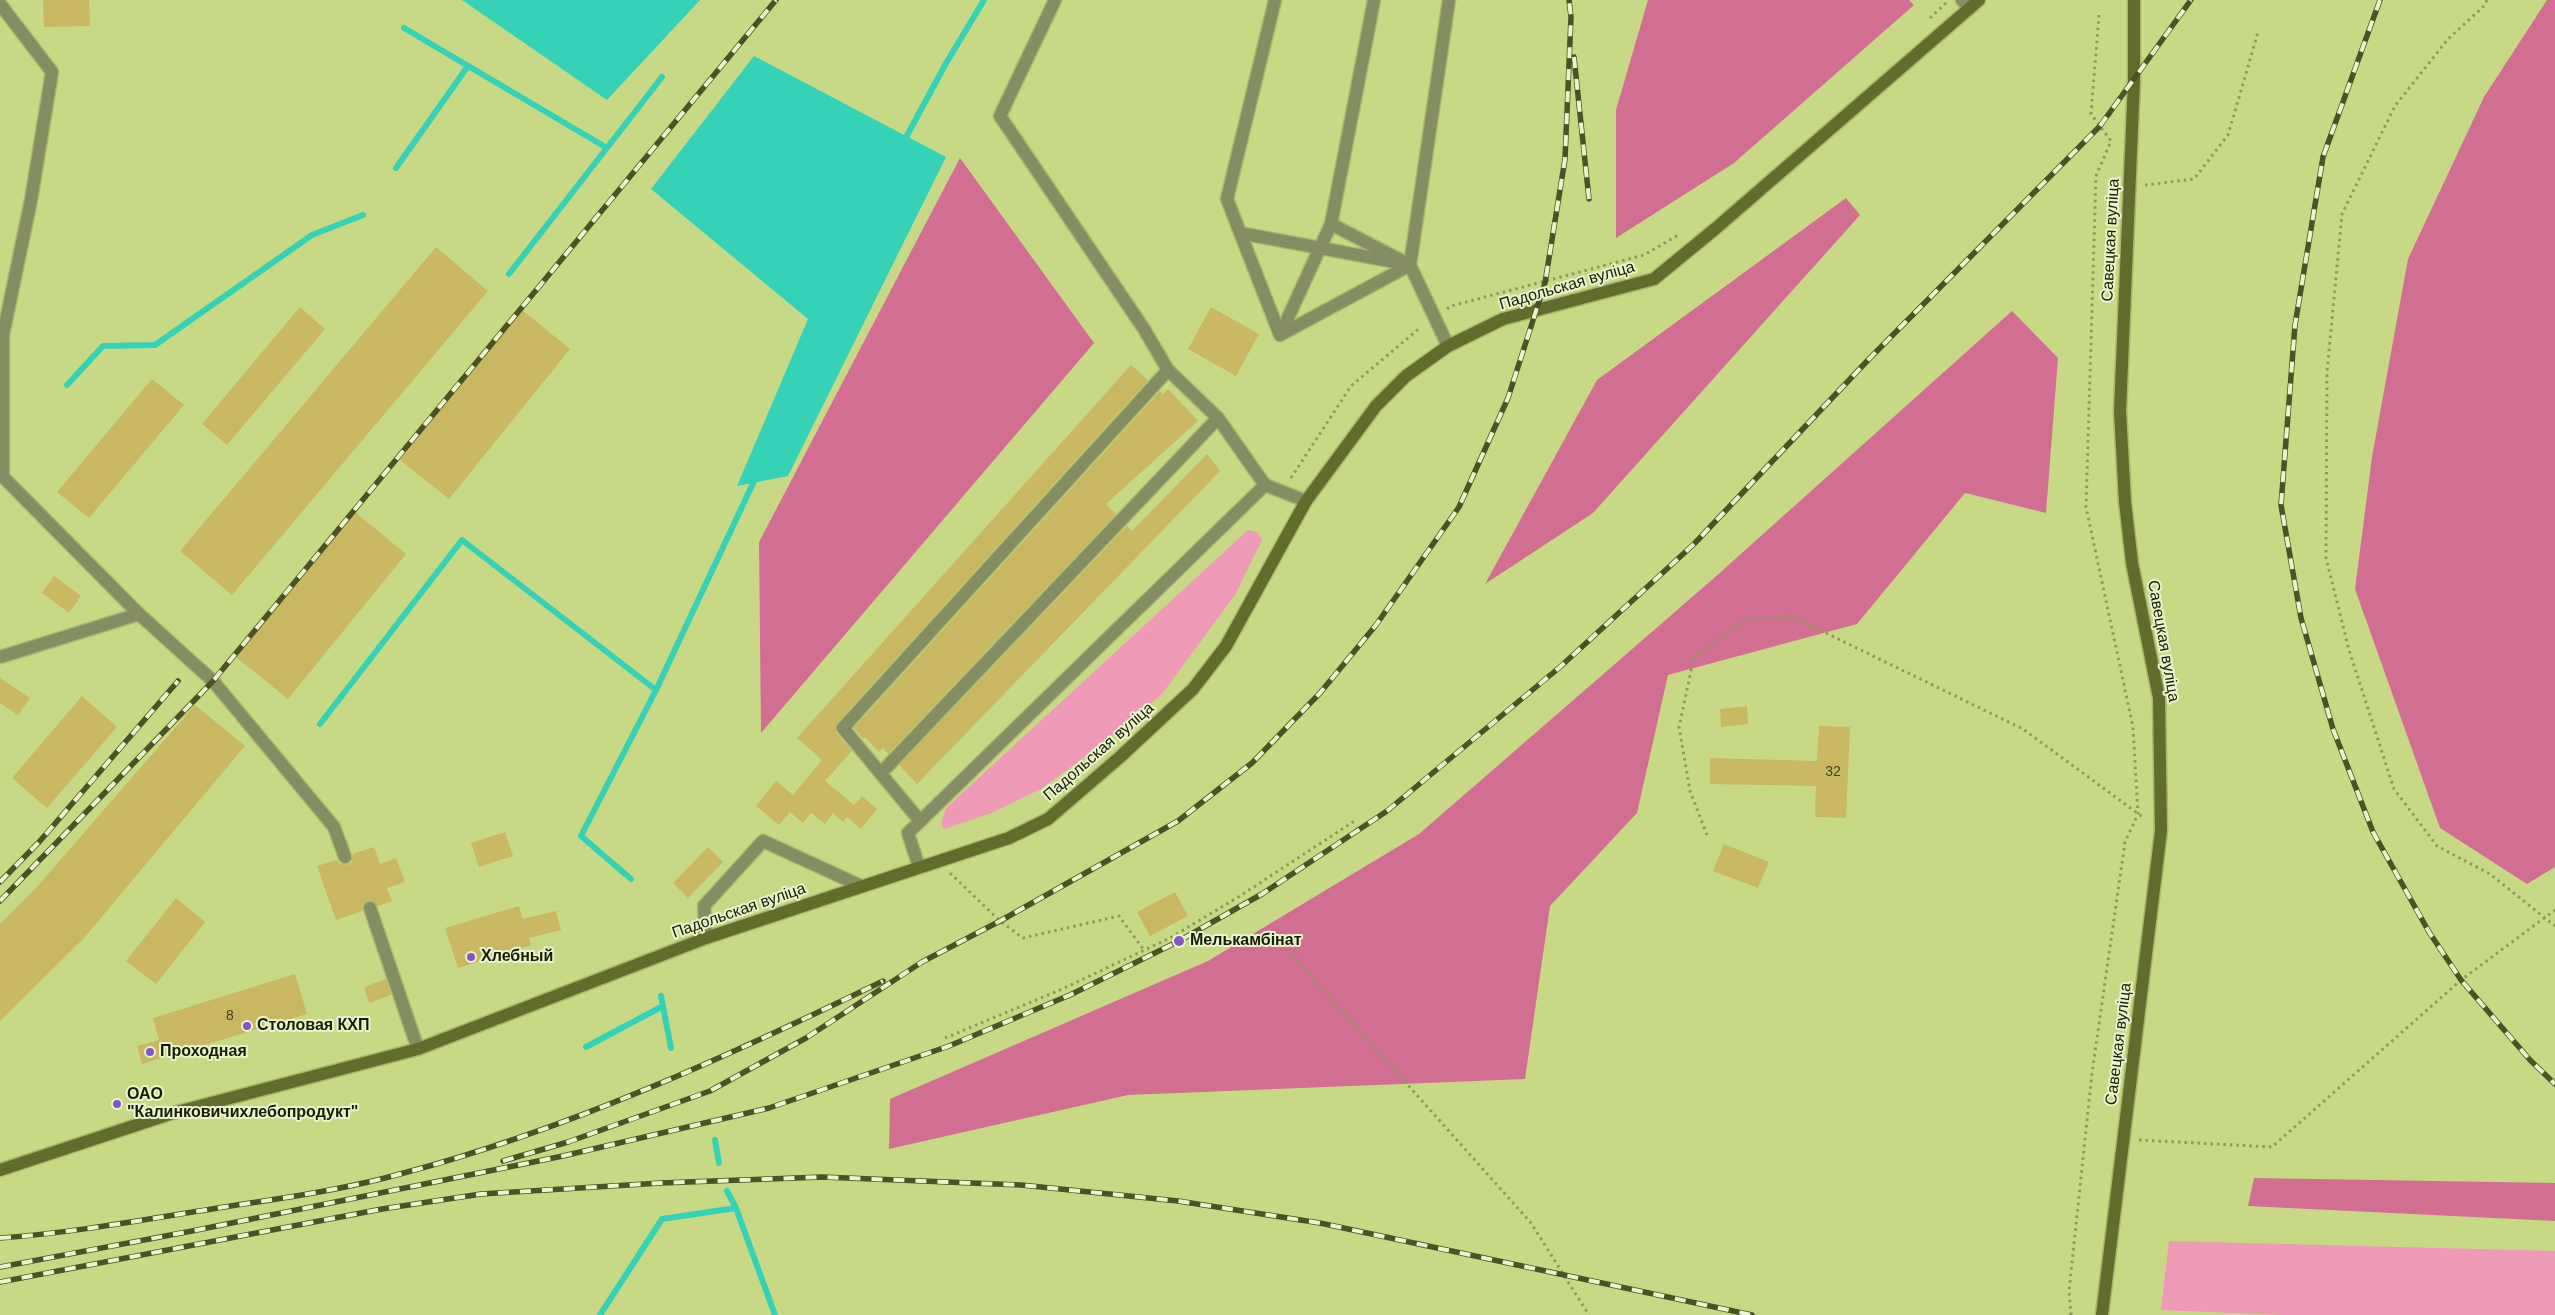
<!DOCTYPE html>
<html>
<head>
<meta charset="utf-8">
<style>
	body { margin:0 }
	canvas { display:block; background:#c8d985 }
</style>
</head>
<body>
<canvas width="2555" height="1315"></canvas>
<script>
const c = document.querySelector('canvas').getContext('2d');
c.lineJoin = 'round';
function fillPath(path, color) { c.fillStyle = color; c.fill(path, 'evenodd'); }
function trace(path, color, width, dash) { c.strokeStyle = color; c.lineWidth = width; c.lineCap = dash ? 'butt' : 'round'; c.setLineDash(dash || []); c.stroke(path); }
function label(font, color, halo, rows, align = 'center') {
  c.font = font + ' Arial,sans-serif'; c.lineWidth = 4; c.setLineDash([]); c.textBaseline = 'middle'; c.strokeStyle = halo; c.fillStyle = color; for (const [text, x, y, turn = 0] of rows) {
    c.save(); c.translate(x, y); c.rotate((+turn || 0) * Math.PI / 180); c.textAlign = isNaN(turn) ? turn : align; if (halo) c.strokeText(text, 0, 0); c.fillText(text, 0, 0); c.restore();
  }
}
fillPath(new Path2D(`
	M1248 530 1257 532 1262 540 1235 595 1162 694 1097 748 1041 789 989 814 944 829 941 823 946 808Z
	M2169 1241 2555 1251V1315H2281L2161 1310Z`), '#ee9ab6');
fillPath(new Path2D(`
	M1648 0H1909L1914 5 1734 163 1616 238V110Z
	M2547 0H2555V867L2527 884 2440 828 2355 589 2372 457 2408 259 2484 97Z
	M960 158 1094 343 761 733 759 542Z
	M1846 198 1860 215 1593 513 1485 584 1597 380Z
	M2012 311 2058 358 2046 513 1965 493 1857 624 1668 675 1637 813 1550 906 1525 1079 1128 1095 889 1149 890 1099 1208 961 1419 834 1714 578Z
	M2254 1178 2555 1183V1221L2248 1206Z`), '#d26e92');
fillPath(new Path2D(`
	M462 0H700L607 100Z
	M754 56 946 157 788 476 737 486 808 319 651 189Z`), '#34d2b7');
trace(new Path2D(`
	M404 28 607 148
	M903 143 945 65 984 0
	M396 168 468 66
	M509 274 662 77
	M67 385 103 346 155 345 312 235 363 215
	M320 724 462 540 656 690
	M631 879 581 836 656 690 756 477
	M661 996 671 1048
	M586 1047 663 1006
	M715 1140 719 1163
	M727 1191 736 1208 775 1315
	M600 1315 662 1219 736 1208`), '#34d2b7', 6);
fillPath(new Path2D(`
	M43 0H89L90 26 44 27Z
	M436 247 488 291 232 595 180 551Z
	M300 307 325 329 227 445 202 424Z
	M1211 307 1259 334 1236 376 1188 349Z
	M522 310 570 349 449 499 400 460Z
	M1131 365 1148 380 837 723 836 733 852 751 825 781 854 805 862 796 877 809 861 829 847 817 843 822 833 813 825 824 811 813 803 823 790 812 779 825 756 806 776 781 793 795 822 760 797 738Z
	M152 379 184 405 89 518 57 492Z
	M1168 389 1198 421 1106 504 1116 514 888 754 883 748 879 752 865 737 863 739 854 728 1160 391 1163 394Z
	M1207 454 1220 471 917 784 899 765 1127 526 1132 531Z
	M355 512 406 554 288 699 236 657Z
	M54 576 81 596 69 613 42 593Z
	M0 678 30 698 18 715 0 703Z
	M82 696 117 727 47 808 12 778Z
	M195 705 245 746 84 938 0 1021V924L35 889Z
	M1747 706 1748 724 1721 727 1720 709Z
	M1819 726 1850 727 1846 818 1815 817 1816 786 1710 784V758L1817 761Z
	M505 832 513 856 479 867 471 843Z
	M1724 844 1769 862 1758 888 1713 871Z
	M374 847 380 864 396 858 405 882 387 888 392 901 378 906 372 900 367 901 362 906V911L336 920 317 866 337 860 340 864 347 865 352 862 353 854Z
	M708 847 723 862 688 898 673 883Z
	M1175 892 1188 916 1150 936 1137 912Z
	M176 898 205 922 156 984 126 961Z
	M519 906 523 919 556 911 561 930 529 938 531 945 458 968 445 928Z
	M295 974 307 1014 142 1064 137 1046 159 1040 153 1018Z
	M386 979 391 995 369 1003 364 987Z`), '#c9b761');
const service = new Path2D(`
	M1275 0 1227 199 1280 335 1410 265
	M1962 0 1970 8
	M0 4 52 72 31 200 3 335V477L139 614 213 681 334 827 345 857
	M1331 224 1410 265 1448 346
	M1240 233 1395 262
	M1410 265 1449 0
	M1280 335 1331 224 1374 0
	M1265 485 1306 501
	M0 657 139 614
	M881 773 1218 418
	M920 821 843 728 1168 370
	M919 867 908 833 1265 485 1218 418 1168 370 1144 329 1000 116 1055 0
	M370 908 418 1049
	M706 938 704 906 763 841 861 886`);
const secondary = new Path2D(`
	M0 1170 173 1113 418 1049 706 938 1009 838 1048 819 1120 757 1193 689 1226 646 1306 501 1376 406 1406 376 1448 346 1503 319 1654 279 1715 229 1979 0
	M2102 1315 2161 831 2159 698 2132 563 2125 502 2120 411 2134 81V0`);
trace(service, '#a8b76d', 15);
trace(secondary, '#a8b76d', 15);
trace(new Path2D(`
	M2487 0 2483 7 2448 39 2395 106 2342 214 2327 372 2326 558 2349 650 2394 789 2437 846 2490 874 2555 926
	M1930 18 1947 2
	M2145 185 2194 179 2228 135 2258 32
	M1447 309 1451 306 1644 255 1680 234
	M1291 478 1351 386 1421 327
	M1707 835 1690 791 1679 727 1694 657 1747 619 1793 617 2023 729 2144 818
	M950 873 1000 921 1023 938 1119 916 1143 949
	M1283 945 1531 1223 1589 1315
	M945 1038 1060 990 1170 938 1240 896 1356 820
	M2139 1140 2272 1147 2461 980 2555 910
	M2071 1315 2069 1291 2092 1073 2125 842 2138 814 2133 727 2086 507 2096 176 2111 141 2091 114 2099 15`), '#8c9958', 3, [2.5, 4]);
trace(service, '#848d64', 12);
trace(secondary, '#626d2d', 12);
const rail = new Path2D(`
	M2380 0 2323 157 2295 325 2281 505 2301 618 2333 729 2373 832 2429 932 2461 980 2530 1060 2555 1084
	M1574 57 1589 199
	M0 882 40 841 178 681
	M0 901 213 681 776 0
	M503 1161 568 1142 710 1091 806 1038 922 962 1000 921 1178 821 1252 763 1320 693 1376 625 1459 507 1508 398 1545 283 1565 159 1571 17 1569 0
	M0 1238C71 1233 142 1220 212 1209 274 1199 339 1191 400 1174 567 1130 729 1056 883 981
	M0 1267 192 1231 563 1156 769 1108 949 1046 1070 995 1179 941 1262 894 1387 811 1560 667 1694 544 1869 359 2100 126 2191 0
	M0 1282 382 1209 481 1194 661 1183 822 1177 1021 1185 1178 1201 1320 1223 1752 1315`);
trace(rail, '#4a5226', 5.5);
trace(rail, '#ebf5cc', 4, [11]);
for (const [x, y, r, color] of [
	[1179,941,6,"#8354cd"],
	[471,957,5,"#8354cd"],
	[247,1026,5,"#8354cd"],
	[150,1052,5,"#8354cd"],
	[117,1104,5,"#8354cd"]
]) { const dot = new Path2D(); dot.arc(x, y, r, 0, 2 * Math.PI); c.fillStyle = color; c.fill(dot); trace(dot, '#ebf5cc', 2); }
label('14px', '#444318', null, [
	["32",1833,772],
	["8",230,1016]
]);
label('16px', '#171c00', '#ebf5cc', [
	["Савецкая вуліца",2111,240,-87],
	["Падольская вуліца",1567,286,-16],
	["Савецкая вуліца",2163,641,80],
	["Падольская вуліца",1099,752,-41],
	["Падольская вуліца",739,911,-19],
	["Савецкая вуліца",2119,1044,-83]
]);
label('bold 16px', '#171c00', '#ebf5cc', [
	["Мелькамбінат",1190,941],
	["Хлебный",481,957],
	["Столовая КХП",257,1026],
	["Проходная",160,1052],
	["ОАО",127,1095],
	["\"Калинковичихлебопродукт\"",127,1113]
], 'left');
</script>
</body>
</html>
